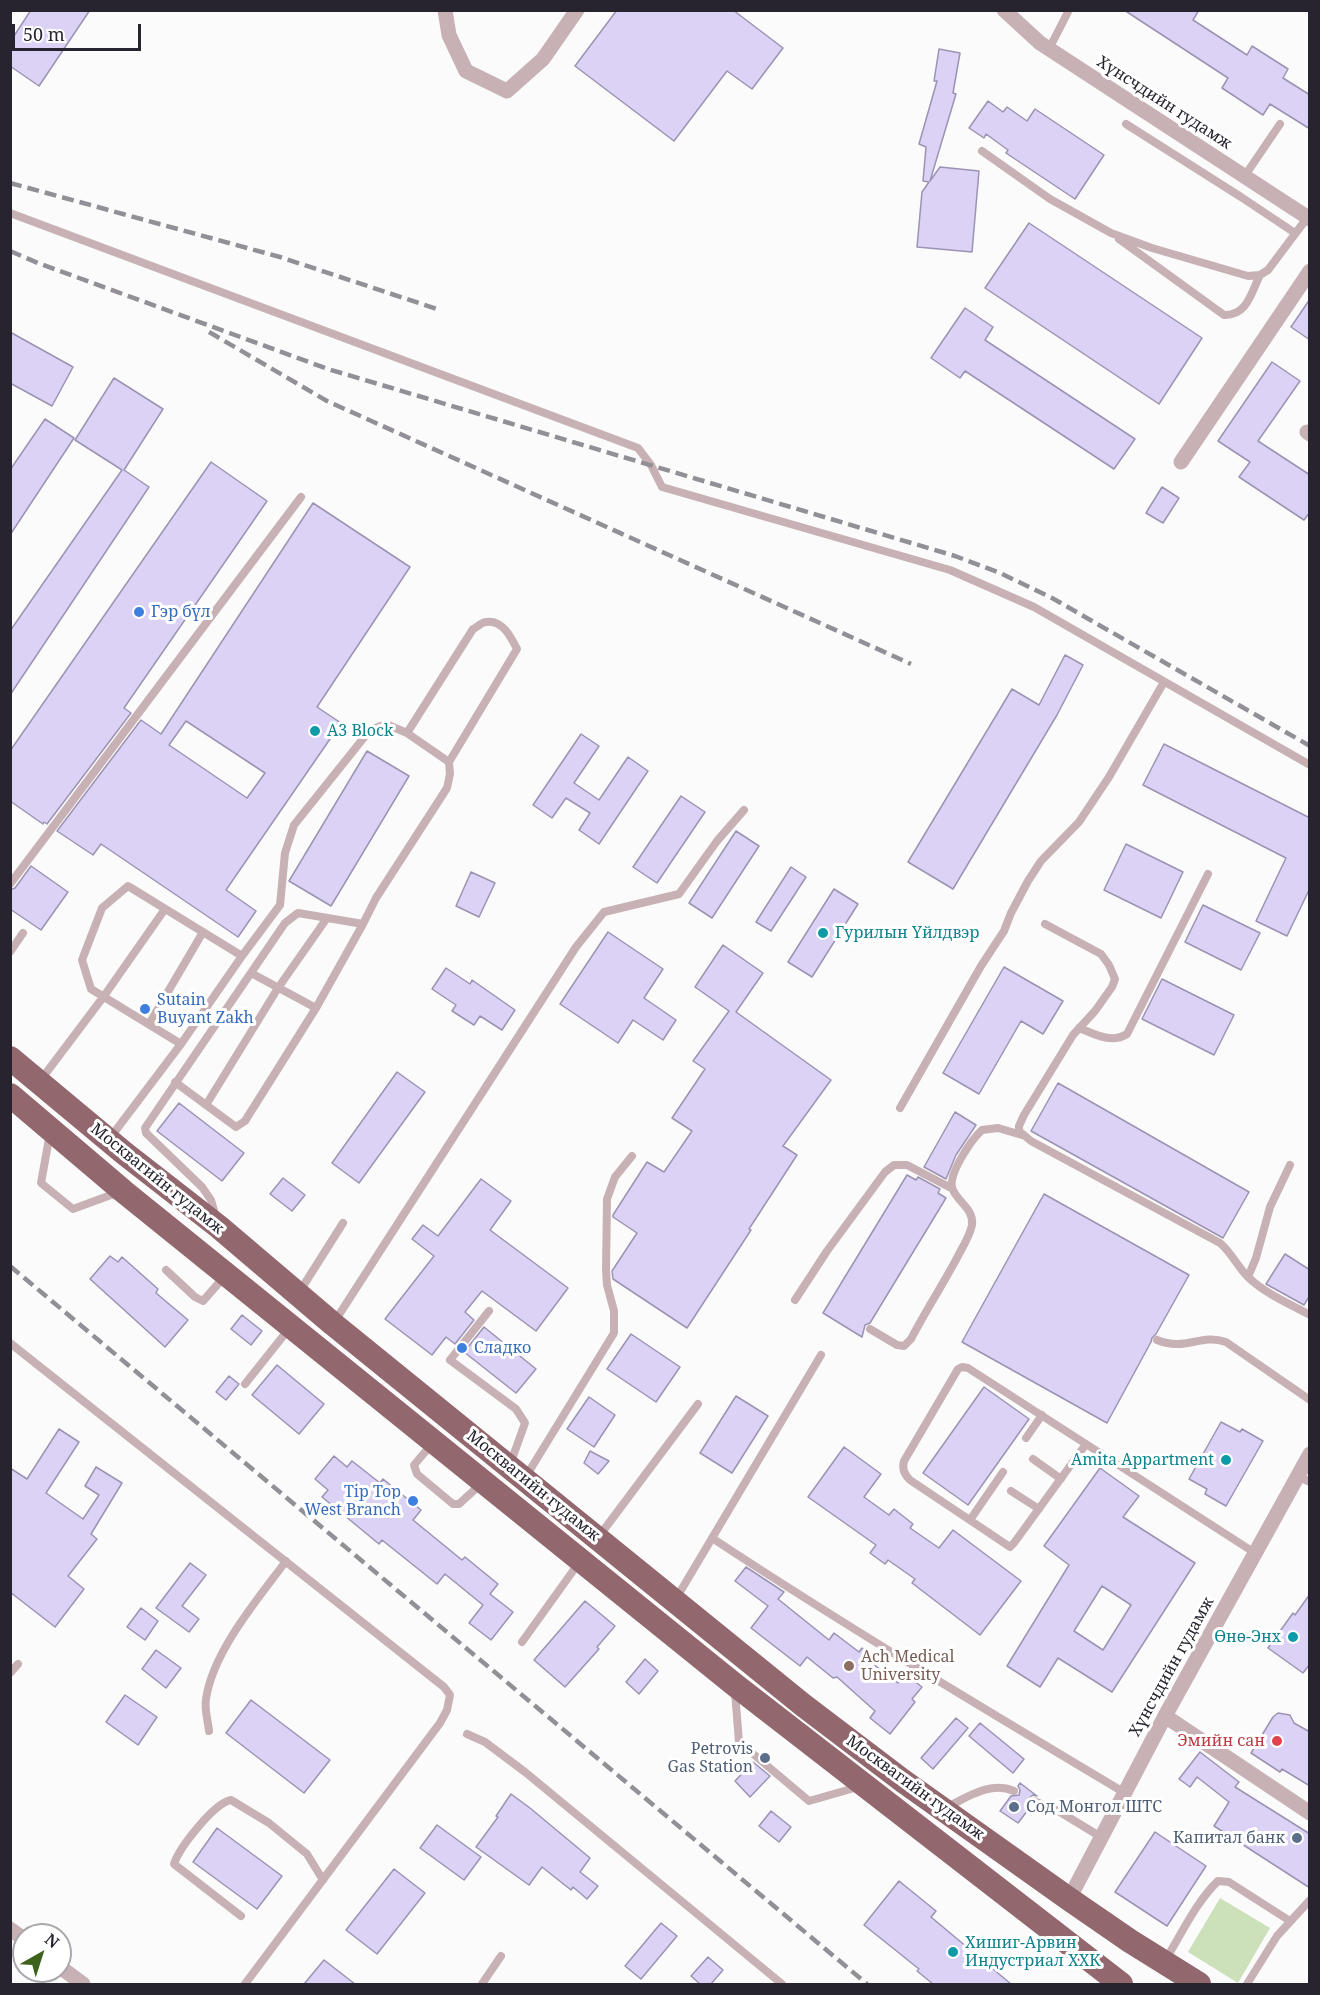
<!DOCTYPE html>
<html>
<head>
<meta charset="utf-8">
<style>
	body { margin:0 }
	#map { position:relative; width:1320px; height:1995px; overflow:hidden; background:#fbfbfb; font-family:"Noto Serif",serif }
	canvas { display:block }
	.frame { position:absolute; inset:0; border:12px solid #272430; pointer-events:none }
	.north { position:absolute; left:12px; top:1923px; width:60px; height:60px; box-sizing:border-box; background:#fff; border:2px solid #a9a7ac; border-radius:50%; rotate:39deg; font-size:16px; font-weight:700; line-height:24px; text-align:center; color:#272430 }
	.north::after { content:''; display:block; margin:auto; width:21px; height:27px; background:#3d621b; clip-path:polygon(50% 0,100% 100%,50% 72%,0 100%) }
	.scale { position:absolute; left:12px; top:24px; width:129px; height:27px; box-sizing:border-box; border:3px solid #272430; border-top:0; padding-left:8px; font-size:18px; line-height:21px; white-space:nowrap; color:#272430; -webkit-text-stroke:4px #fff; paint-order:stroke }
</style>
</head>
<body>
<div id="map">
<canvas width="1320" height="1995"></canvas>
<div class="frame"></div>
<div class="north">N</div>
<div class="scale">50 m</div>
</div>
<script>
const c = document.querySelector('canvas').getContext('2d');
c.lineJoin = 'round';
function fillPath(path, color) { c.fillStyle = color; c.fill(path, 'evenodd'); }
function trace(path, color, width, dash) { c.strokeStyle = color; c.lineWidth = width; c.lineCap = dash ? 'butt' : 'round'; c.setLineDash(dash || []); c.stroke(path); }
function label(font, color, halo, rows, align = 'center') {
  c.font = font + ' "Noto Serif",serif'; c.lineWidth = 6; c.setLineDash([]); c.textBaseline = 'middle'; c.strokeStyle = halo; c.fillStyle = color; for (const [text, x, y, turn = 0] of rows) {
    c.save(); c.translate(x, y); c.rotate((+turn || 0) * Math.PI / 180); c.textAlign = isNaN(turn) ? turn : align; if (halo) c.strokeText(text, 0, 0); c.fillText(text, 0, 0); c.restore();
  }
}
fillPath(new Path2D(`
	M1220 1898 1270 1928 1238 1983 1188 1952Z`), '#cce1ba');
const building = new Path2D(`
	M31 10H90L39 86 10 66V42Z
	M617 10H733L783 48 752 89 727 71 674 141 575 66Z
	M1124 10H1199L1193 20 1247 55 1252 46 1288 69 1283 78 1310 95V129L1270 104 1263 115 1222 88 1228 78Z
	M939 49 960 53 953 93 956 94 930 181 940 167 979 171 972 252 917 247 922 192 929 182 923 181 926 147 919 144 937 81H934Z
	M988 101 1003 112 1007 107 1027 121 1035 109 1104 155 1075 199 1006 153 1008 150 986 134 984 138 969 128Z
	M1029 223 1202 338 1159 404 985 288Z
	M1310 299V340L1291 327Z
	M965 308 993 327 985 340 1135 439 1114 469 965 371 960 378 931 358Z
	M10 332 73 367 52 406 10 383Z
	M1272 362 1300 381 1258 441 1310 475V512L1304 520 1239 477 1250 462 1218 441Z
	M114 378 163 409 124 470 149 487 10 695V631L122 470 75 440Z
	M45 419 74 438 10 535V470Z
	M211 462 267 501 124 708 131 713 47 824 44 822 43 824 10 801V751Z
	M1162 487 1179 498 1163 523 1146 513Z
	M313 503 410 567 317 707 341 723 226 890 256 911 238 937 101 844 93 855 57 831 141 720 161 734ZM186 721 265 773 247 798 169 745Z
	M1065 655 1083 665 1057 715 953 889 908 862 1012 689 1039 705Z
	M581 734 599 746 574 783 599 800 628 757 648 771 599 844 579 830 590 813 566 798 552 818 533 805Z
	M1164 744 1310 818V888L1287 936 1256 921 1286 858 1143 785Z
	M367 751 409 776 331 906 289 881Z
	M681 796 705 812 657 883 633 867Z
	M736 831 759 846 712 918 689 903Z
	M1126 844 1183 872 1161 918 1104 890Z
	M31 866 68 892 41 930 10 909V890L15 888Z
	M791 867 806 877 771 931 756 922Z
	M471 872 495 883 479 917 456 906Z
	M834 889 858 904 812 977 788 962Z
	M1203 905 1260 933 1241 970 1185 942Z
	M608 932 663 969 644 998 676 1020 663 1040 633 1020 618 1043 560 1004Z
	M723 945 763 973 736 1012 831 1080 783 1146 797 1155 749 1229 751 1230 687 1328 613 1279 612 1271 637 1233 613 1217V1215L647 1162 664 1172 692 1131 672 1118 705 1069 693 1061 729 1011 695 987Z
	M1004 967 1063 1001 1043 1034 1021 1021 979 1094 943 1073Z
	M446 968 470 984 472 980 515 1010 502 1030 480 1016 474 1025 452 1011 456 1005 432 989Z
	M1162 979 1234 1015 1214 1055 1142 1019Z
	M397 1072 425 1092 359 1183 332 1163Z
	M1058 1083 1249 1192 1223 1238 1031 1131Z
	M179 1103 244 1153 222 1181 157 1131Z
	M955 1112 976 1125 956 1155 946 1179 924 1167Z
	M907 1175 916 1180 918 1177 940 1189 938 1193 946 1198 870 1323 865 1325 862 1337 823 1313Z
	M283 1178 305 1195 292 1211 270 1194Z
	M481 1179 511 1201 490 1230 568 1288 536 1331 482 1291 465 1312 474 1320 455 1344 446 1337 432 1355 385 1319 434 1256 412 1239 423 1225 438 1236Z
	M1044 1194 1189 1275 1156 1334 1152 1338 1151 1342 1107 1423 962 1342Z
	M1285 1254 1310 1270V1295L1304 1305 1266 1284Z
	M110 1256 118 1262 122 1257 158 1289 156 1293 188 1320 165 1347 90 1279Z
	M242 1315 262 1331 251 1345 231 1329Z
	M484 1327 536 1369 516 1393 464 1352Z
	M631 1334 680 1367 656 1402 607 1369Z
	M277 1365 324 1404 299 1434 252 1395Z
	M229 1376 239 1384 226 1400 216 1392Z
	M984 1387 1029 1419 968 1505 923 1473Z
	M736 1396 768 1416 732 1473 700 1453Z
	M589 1397 615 1415 594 1447 567 1429Z
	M1221 1422 1240 1432 1242 1429 1263 1441 1226 1506 1205 1494 1207 1489 1189 1479Z
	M59 1429 79 1442 46 1493 83 1519 99 1495 85 1486 96 1467 122 1483 91 1534 97 1539 68 1576 84 1589 55 1627 10 1592V1468L27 1479Z
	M844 1447 881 1474 864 1497 889 1515 894 1509 913 1524 910 1528 939 1548 953 1530 1021 1581 980 1635 912 1583 915 1579 888 1560 885 1564 870 1553 876 1545 808 1497Z
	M590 1451 609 1461 598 1474 584 1463Z
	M334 1456 347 1467 352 1461 380 1483 383 1479 421 1510 413 1520 462 1560 465 1557 498 1584 490 1594 513 1612 491 1640 469 1623 483 1605 445 1574 437 1584 382 1540 379 1544 322 1497 328 1490 315 1479Z
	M1100 1468 1139 1496 1123 1517 1195 1563 1112 1692 1058 1658 1040 1687 1007 1666 1069 1565 1044 1546ZM1102 1586 1131 1605 1103 1650 1074 1631Z
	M190 1563 206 1575 182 1606 199 1619 189 1632 156 1608Z
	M746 1567 784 1592 778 1599 829 1640 834 1633 859 1652 862 1648 875 1659 872 1663 898 1683 905 1674 922 1687 912 1699 915 1702 890 1734 870 1718 875 1711 837 1677 833 1678 807 1657 800 1666 751 1628 768 1606 735 1581Z
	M1310 1594V1664L1303 1673 1268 1648 1293 1613 1295 1615Z
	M585 1601 615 1626 597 1647 599 1649 565 1687 534 1660Z
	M141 1608 158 1621 145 1640 127 1627Z
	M156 1650 181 1668 166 1688 142 1669Z
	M645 1659 658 1671 639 1694 626 1682Z
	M125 1695 157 1717 138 1745 106 1722Z
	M251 1700 330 1760 304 1793 226 1733Z
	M1278 1713 1290 1715 1294 1723 1310 1732V1786L1282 1769 1280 1772 1251 1753 1273 1717Z
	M956 1718 968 1728 933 1769 921 1758Z
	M980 1723 1024 1759 1013 1773 969 1736Z
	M1200 1752 1239 1782 1235 1787 1310 1834V1888L1214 1826 1229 1802 1197 1777 1190 1787 1179 1779Z
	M753 1762 770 1776 750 1797 735 1781Z
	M1020 1783 1037 1796 1033 1795 1029 1798 1028 1802 1031 1806 1018 1823 1000 1811 1011 1796 1019 1795 1020 1790 1018 1786Z
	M511 1794 530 1808 590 1858 580 1872 598 1886 587 1899 573 1887 571 1890 542 1867 529 1885 476 1847 498 1817 496 1816Z
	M771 1811 791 1827 779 1842 759 1826Z
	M437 1825 481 1857 464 1880 420 1848Z
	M217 1828 282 1876 257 1909 193 1862Z
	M1155 1832 1206 1866 1167 1926 1115 1892Z
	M394 1869 425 1893 377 1954 346 1930Z
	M899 1881 936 1911 931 1917 1011 1984H933L917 1971 919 1969 864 1925Z
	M661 1923 677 1936 641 1979 625 1966Z
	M708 1957 723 1970 711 1984H700L691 1976Z
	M324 1960 355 1984H304Z`);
fillPath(building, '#dbd2f5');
trace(building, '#9c93b3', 1.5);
trace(new Path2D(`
	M1049 49 1069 10
	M1126 124 1241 197 1295 233
	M982 151 1050 199 1111 233 1152 248 1248 276 1260 275 1268 270 1307 218
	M1244 177 1280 124
	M10 213 638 448 651 465 662 487 950 570 1034 607 1310 765
	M1119 239 1224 315C1247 316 1251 293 1260 275
	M10 884 301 497
	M1045 924 1101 954 1109 965 1115 979 1112 987 1095 1011 1073 1035 1024 1115 1019 1126V1131L1031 1141 1220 1243C1232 1253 1238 1268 1249 1278 1266 1294 1290 1304 1310 1315
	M10 952 23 933
	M251 973 316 1008
	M149 1024 203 932
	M1079 1028C1095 1034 1111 1044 1127 1034L1208 874
	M181 1044 242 956
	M40 1081 104 996 165 909
	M175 1082 236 1127 245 1121 316 1008 363 924
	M206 1105 278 988 327 918
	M900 1108 981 966 1004 931 1011 913 1028 881 1041 861 1079 822 1109 777 1164 682
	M50 1133 41 1183 73 1209 119 1192
	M110 1138 181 1044 91 989 82 960 102 908 128 886 242 956 280 905 285 853 294 825 370 730 386 724 407 733 449 762
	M215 1214 211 1200 202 1187 146 1133 145 1128 285 923 298 913 363 924 376 898 447 788 450 774 449 762 517 649C511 637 502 619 486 622 482 622 477 627 473 629L407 733
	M166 1270 195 1297 203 1301 224 1277
	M1248 1277 1256 1258 1270 1207 1290 1165
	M300 1291 343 1223
	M795 1300 827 1251 885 1172 894 1165H907L951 1188
	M489 1311 450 1360 516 1409 525 1423 511 1462
	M335 1321 576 947 604 912 679 894 717 841 744 810
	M870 1329 897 1345 904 1346 911 1339C926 1310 944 1283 959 1254 964 1245 970 1235 972 1225 974 1209 958 1202 953 1190 946 1176 972 1139 982 1130L998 1128 1022 1135
	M1157 1340C1187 1352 1199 1333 1226 1342L1310 1400
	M10 1343 444 1687 450 1695 447 1710 440 1723 245 1984
	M245 1384 288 1330
	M1026 1438 1042 1415
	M1086 1444 1014 1543 1010 1547 910 1480C904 1474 902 1469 904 1461L958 1369 962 1367 968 1368 1255 1553
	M431 1445 414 1465 417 1474 453 1504H459L482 1483
	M1033 1459 1061 1479
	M1297 1476 1310 1482
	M525 1478 614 1333V1311L607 1285 606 1270 607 1199 615 1177 632 1156
	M1011 1491 1039 1509
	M970 1520 1003 1472
	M600 1535 698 1404
	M712 1538C847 1627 986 1710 1125 1793
	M677 1597 821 1355
	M522 1642 578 1564
	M10 1673 18 1664
	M735 1692 739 1742 809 1801 858 1787
	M209 1731C208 1721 204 1708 206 1699 213 1651 258 1599 286 1561
	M467 1734 485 1742 525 1772 782 1984
	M1034 1801 1060 1812 1101 1837
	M947 1807C968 1797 990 1781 1014 1791
	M241 1916 174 1864C179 1848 214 1803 231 1800L269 1823 307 1854 323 1880
	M1166 1959C1182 1933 1196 1902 1218 1881L1229 1882 1290 1921
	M482 1984 501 1956
	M1247 1984 1277 1936 1310 1900`), '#c8b1b4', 8);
trace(new Path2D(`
	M445 10 449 35 466 71 507 91 543 59 577 10
	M1004 10 1040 43 1310 219
	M1307 432 1310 434
	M1181 462 1310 271
	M1165 1716 1310 1813
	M1069 1899 1165 1716 1310 1454
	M10 1929 24 1939
	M60 1967 83 1984`), '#c8b1b4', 15);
trace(new Path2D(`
	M10 1058 124 1153 219 1227 333 1324 803 1705 903 1781 1069 1899 1130 1941 1199 1984
	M10 1095 123 1191 735 1685 1121 1984`), '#92686e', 24);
trace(new Path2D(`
	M10 183 280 257 440 310
	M10 251 38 263 328 369 955 556 1000 573 1052 598 1310 746
	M209 332 327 401 911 664
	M10 1266 867 1984`), '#929096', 4.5, [12, 6]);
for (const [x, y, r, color] of [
	[139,612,6,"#3f7fe0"],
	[315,731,6,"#0f9aa8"],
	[823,933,6,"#0f9aa8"],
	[145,1009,6,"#3f7fe0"],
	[462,1348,6,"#3f7fe0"],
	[1226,1460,6,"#0f9aa8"],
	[413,1501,6,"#3f7fe0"],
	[1293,1637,6,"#0f9aa8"],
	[849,1666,6,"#8d6e63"],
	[1277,1741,6,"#e0444e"],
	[765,1758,6,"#5c6f8a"],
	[1014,1807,6,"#5c6f8a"],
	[1297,1838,6,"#5c6f8a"],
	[953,1952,6,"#0f9aa8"]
]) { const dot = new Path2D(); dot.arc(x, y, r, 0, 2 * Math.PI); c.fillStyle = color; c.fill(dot); trace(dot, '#fff', 2); }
label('16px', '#272430', '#fff', [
	["Хүнсчдийн гудамж",1164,103,33],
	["Москвагийн гудамж",157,1179,39],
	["Москвагийн гудамж",533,1486,39],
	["Хүнсчдийн гудамж",1172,1667,-61],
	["Москвагийн гудамж",915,1788,36]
]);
label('16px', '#366cbe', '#fff', [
	["Гэр бүл",151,612],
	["Sutain",157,1000],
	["Buyant Zakh",157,1018],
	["Сладко",474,1348],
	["Tip Top",401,1492,"right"],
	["West Branch",401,1510,"right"]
], 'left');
label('16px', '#0d838f', '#fff', [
	["A3 Block",327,731],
	["Гурилын Үйлдвэр",835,933],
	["Amita Appartment",1214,1460,"right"],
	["Өнө-Энх",1281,1637,"right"],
	["Хишиг-Арвин",965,1943],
	["Индустриал ХХК",965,1961]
], 'left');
label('16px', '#785e54', '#fff', [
	["Ach Medical",861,1657],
	["University",861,1675]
], 'left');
label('16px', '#be3a42', '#fff', [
	["Эмийн сан",1265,1741]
], 'right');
label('16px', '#4e5e75', '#fff', [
	["Petrovis",753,1749],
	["Gas Station",753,1767],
	["Сод Монгол ШТС",1026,1807,"left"],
	["Капитал банк",1285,1838]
], 'right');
</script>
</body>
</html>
